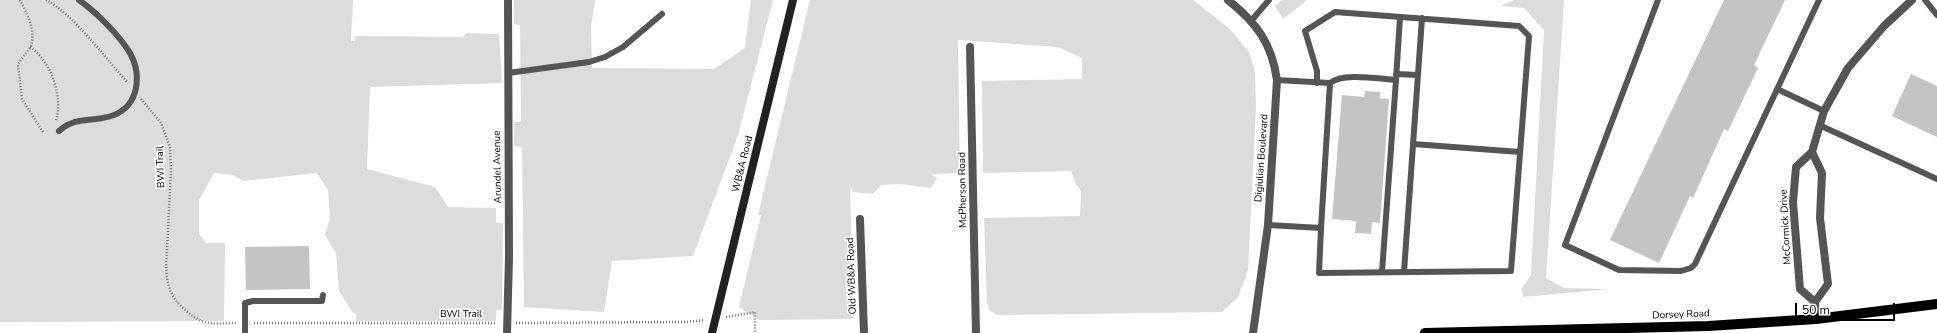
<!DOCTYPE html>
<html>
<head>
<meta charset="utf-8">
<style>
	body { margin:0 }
	#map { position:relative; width:1937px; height:333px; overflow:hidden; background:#fff; font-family:"Nunito Sans",sans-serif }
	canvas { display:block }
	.scale { position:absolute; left:1795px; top:303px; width:100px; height:18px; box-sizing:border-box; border:2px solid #000; border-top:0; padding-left:5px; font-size:12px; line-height:14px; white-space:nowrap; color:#000; -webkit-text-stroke:3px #fff; paint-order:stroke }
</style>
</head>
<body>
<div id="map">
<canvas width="1937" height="333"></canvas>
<div class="scale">50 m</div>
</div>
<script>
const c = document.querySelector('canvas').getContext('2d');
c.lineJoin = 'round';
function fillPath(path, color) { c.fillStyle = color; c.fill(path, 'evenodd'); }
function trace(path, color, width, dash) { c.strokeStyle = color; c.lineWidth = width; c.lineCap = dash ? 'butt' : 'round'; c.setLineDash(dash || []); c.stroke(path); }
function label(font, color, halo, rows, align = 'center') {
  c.font = font + ' "Nunito Sans",sans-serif'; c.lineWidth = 3.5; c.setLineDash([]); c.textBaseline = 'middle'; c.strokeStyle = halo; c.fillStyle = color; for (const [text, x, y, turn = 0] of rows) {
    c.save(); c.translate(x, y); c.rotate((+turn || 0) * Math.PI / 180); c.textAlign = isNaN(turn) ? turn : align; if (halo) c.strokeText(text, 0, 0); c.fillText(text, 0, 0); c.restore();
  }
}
fillPath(new Path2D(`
	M0 0H353L351 41H355V36L462 37 467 33 499 34 502 83 370 87 367 169 435 187 448 207 496 208V222L503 224 502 310H496V321H356V313H353L339 291 336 253 325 235 330 218 328 190 317 173 243 181 233 175 214 173 199 200V234L206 243H225L224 321 0 322Z
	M514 0H595L591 27 592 68 714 69 745 48 751 0H773L738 135 693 256 612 261 604 312 524 307 522 147 514 146V122H521L520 25 514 24Z
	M810 0H1193L1230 29 1249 52 1255 72 1256 109 1248 270 1238 297 1222 312 997 315 989 310 987 302 984 218 1080 216 1081 191 1076 184 1071 171 983 173 982 81 1082 79V58L1058 47 958 40 960 173 932 174 937 179 931 188 900 184 881 185 873 194 853 192 850 186 853 319 759 320 739 307 761 215H758Z
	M1283 0H1307L1283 19 1275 6Z
	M1514 0H1564L1546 278 1564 288 1610 289 1523 297 1522 288 1531 275 1544 30 1524 8 1501 6Z`), '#dcdcdc');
fillPath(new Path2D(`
	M1724 0H1785L1754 65 1758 68 1728 131 1724 129 1693 198 1690 196 1659 263 1610 240Z
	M1911 74 1937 86V137L1892 116Z
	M1365 91 1380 92V99H1389L1380 223 1372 222 1371 234 1355 233 1356 221 1332 219 1342 95 1364 97Z
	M309 246 310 289 246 290 245 247Z`), '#c4c4c4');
trace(new Path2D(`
	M20 0C27 13 36 31 31 46 28 52 21 58 18 65L22 99 43 132
	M46 0C72 13 107 60 128 83
	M30 47C52 62 63 97 56 121
	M141 99 161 123 170 147 171 171 166 268C167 276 167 284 171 292 177 305 195 321 209 323 218 324 228 323 237 323
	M726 317 755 312V333
	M254 323H497
	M516 323 686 322 705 320`), '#777', 2.5, [1, 2]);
trace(new Path2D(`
	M1658 0 1565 245 1619 270 1681 271 1691 268 1695 264 1819 0
	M1925 0 1937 15
	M1251 21 1269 0
	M508 73 589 62 605 57 623 47 662 14
	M1396 74 1418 75
	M1317 83V71L1305 31 1335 12 1519 26 1529 36 1511 271 1319 273 1321 228
	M1330 83C1343 72 1379 79 1396 80L1400 17
	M1777 89 1824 111
	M1819 125 1937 179
	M59 131C77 115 94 123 114 115 139 105 142 75 130 53 119 35 96 12 79 0
	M1413 144 1520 152
	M1268 225 1321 228 1330 83 1277 80
	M1382 272 1396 80
	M1404 272 1422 18
	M245 333V303L253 301H322L323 295`), '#555', 6);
trace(new Path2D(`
	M1228 0C1257 23 1272 44 1277 80L1268 225 1253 333
	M970 47 976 333
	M1812 152 1822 173 1820 218 1828 284 1815 302 1816 319
	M860 219 864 333
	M1815 302 1800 289 1793 202 1796 167 1812 152 1824 111 1848 68 1884 26 1912 0
	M507 333 509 257 508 0`), '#555', 8);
trace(new Path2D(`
	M712 333 793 0`), '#222', 8);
trace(new Path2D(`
	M1425 333 1708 326 1816 319 1937 304`), '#000', 10);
label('10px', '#000', '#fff', [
	["Digiulian Boulevard",1262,158,-86],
	["WB&A Road",743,164,-76],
	["BWI Trail",161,167,-92],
	["Arundel Avenue",498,167,-91],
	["McPherson Road",963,190,-91],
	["McCormick Drive",1786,227,-93],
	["Old WB&A Road",852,276,-92],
	["BWI Trail",461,315],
	["Dorsey Road",1681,315,-2]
]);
</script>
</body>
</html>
